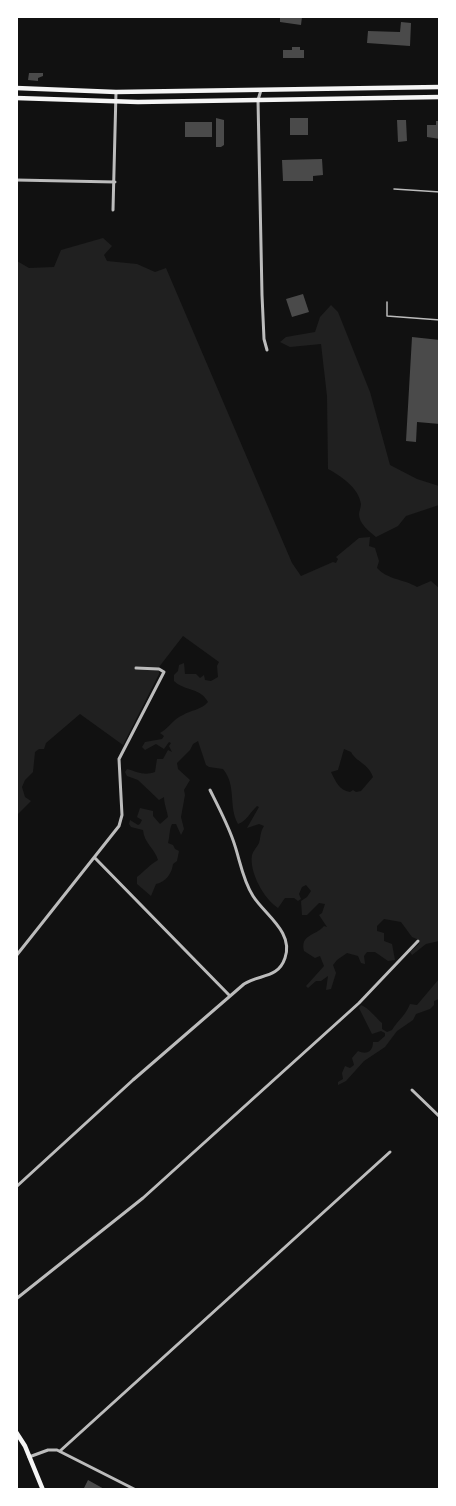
<!DOCTYPE html>
<html>
<head>
<meta charset="utf-8">
<style>
	body { margin:0 }
	#map { position:relative; width:456px; height:1506px; overflow:hidden; background:#111; font-family:"Work Sans",sans-serif }
	canvas { display:block }
	.frame { position:absolute; inset:0; border:18px solid #fff; pointer-events:none }
</style>
</head>
<body>
<div id="map">
<canvas width="456" height="1506"></canvas>
<div class="frame"></div>
</div>
<script>
const c = document.querySelector('canvas').getContext('2d');
c.lineJoin = 'round';
function fillPath(path, color) { c.fillStyle = color; c.fill(path, 'evenodd'); }
function trace(path, color, width, dash) { c.strokeStyle = color; c.lineWidth = width; c.lineCap = dash ? 'butt' : 'round'; c.setLineDash(dash || []); c.stroke(path); }
fillPath(new Path2D(`
	M103 238 112 246 104 255 107 261 137 264 155 272 166 268 292 563 301 576 333 562 336 563 338 559 336 557 359 538 370 537 369 546 375 548 379 561 377 568C388 580 404 579 417 587L431 581 439 588V941L426 944 412 955 410 952 419 944V940L412 937 401 922 384 919 377 926V931L384 933V941L392 944 395 960 388 961 375 952H367L364 956 365 964 361 963 358 956 347 953 337 960 333 965 336 973 331 989 326 990 328 976 321 981H316L308 988 306 986 324 966 320 956 315 958 304 951C300 934 316 936 324 926L327 927 319 915 322 913 325 904 319 903 307 915H302L301 901 307 897 311 891 306 885 302 887 299 894 301 899 298 901 294 898H285L278 908C264 899 249 872 252 855 253 851 257 847 259 843 261 836 260 832 264 826L259 824 247 828 259 807 257 806C251 811 246 822 238 824 228 806 237 786 223 769L209 767 206 765 198 741 193 744 190 750 177 763 178 769 190 780 184 790 185 795 181 817 184 829 181 835 176 824H172C169 830 170 836 168 843L173 845 175 849 179 851 177 861 173 864C172 873 166 882 156 884L151 896 137 884V877C145 871 149 865 158 860 155 849 144 843 143 830L131 827 129 824 130 820 138 825 140 824 142 820 137 817 140 808 153 811V816L160 824 168 817C167 810 164 804 164 797L159 800 138 780 127 776 125 772 127 769C138 772 144 776 155 772L157 759H163L168 750 172 752 169 746 171 743 169 742 164 749 156 744 145 750 142 747 145 742 162 739 164 736 160 733C169 728 173 719 183 715 191 710 201 710 208 702 200 687 186 692 174 681V675L178 671 179 665 184 663 185 674H196L200 678 204 675 205 680 211 681 218 677 217 666 219 662 183 636 159 667V674L123 745 80 714 46 743 44 749H39L35 752 33 772 25 780 22 787 25 797 31 801 17 815V261L29 268 54 267 61 250ZM344 749 351 752C356 762 368 763 373 777L361 791 356 792 353 790 350 792C339 790 336 782 331 772L338 770Z
	M331 305 338 312 370 392 390 465 417 479 439 486V505L406 516 398 526 376 537C369 531 359 524 359 514 359 511 361 508 361 504 359 488 341 476 328 469L327 396 321 344 290 347 280 342 286 337 315 332 320 317Z
	M439 979V999L434 1001V1005L430 1009 416 1014 413 1020 397 1031 385 1047 364 1061 346 1081 338 1085V1082L343 1079 342 1073 345 1066 350 1068 354 1065 352 1058 358 1051C366 1055 373 1052 373 1042H378L385 1036V1033L381 1031 372 1034 359 1008 361 1005C369 1008 375 1017 382 1023V1029L387 1032 392 1030C398 1020 406 1015 410 1004L417 1005Z`), '#202020');
fillPath(new Path2D(`
	M280 16 302 17 301 25 280 22Z
	M401 22 411 23 410 46 367 43 368 31 400 32Z
	M292 47H300V50H304V58H283V50H292Z
	M29 73H43V76L38 78V81L28 80Z
	M216 118 224 120V145L221 147H216Z
	M290 118H308V135H290Z
	M397 120H406L407 141 398 142Z
	M436 121H440V139L427 137V125H436Z
	M185 122H212V137H185Z
	M322 159 323 175 313 176V181H283L282 160Z
	M303 294 309 312 292 317 286 299Z
	M412 337 440 340V424L417 422 416 442 406 441Z
	M88 1480 106 1490H83Z`), '#4a4a4a');
trace(new Path2D(`
	M394 189 440 192
	M387 302V316L440 320`), '#bcbcbc', 1.5);
trace(new Path2D(`
	M261 90 258 100 262 295 264 339 267 350
	M16 180 115 182
	M113 210 116 92
	M95 858 230 996
	M16 956 119 826 122 815 119 759 164 672 159 669 136 668
	M412 1090 440 1117
	M16 1187 133 1080 244 984C259 974 278 979 285 958 294 932 265 915 253 896 242 879 240 859 233 840 227 823 218 806 210 790
	M16 1299 143 1198 359 1003 418 941
	M60 1451 390 1152`), '#bcbcbc', 3);
trace(new Path2D(`
	M29 1457 48 1450H57L136 1490`), '#bcbcbc', 3);
trace(new Path2D(`
	M16 88 116 92 440 87
	M16 98 138 102 440 97
	M16 1432 25 1446 43 1490`), '#f5f5f5', 4.5);
</script>
</body>
</html>
